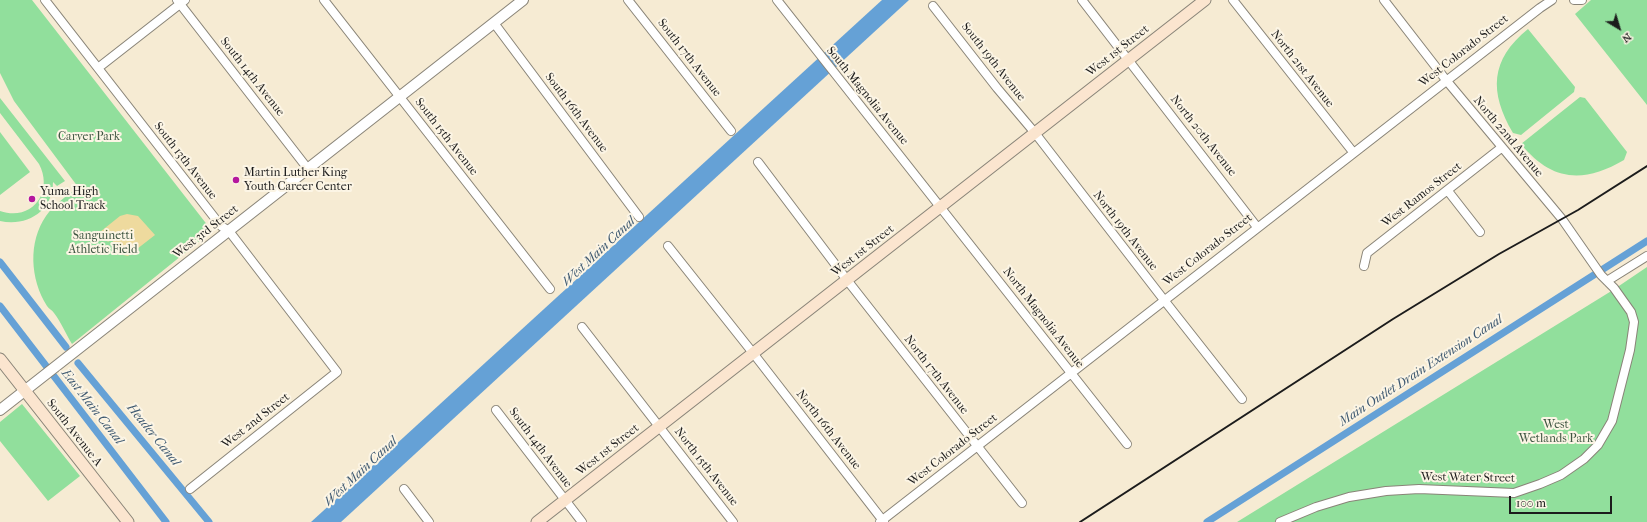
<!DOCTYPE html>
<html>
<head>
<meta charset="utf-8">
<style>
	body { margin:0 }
	#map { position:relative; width:1647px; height:522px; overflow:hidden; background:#f6ebd3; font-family:"IM FELL French Canon",serif }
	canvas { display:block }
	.north { position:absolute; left:1599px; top:8px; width:40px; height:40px; -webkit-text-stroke:3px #fcf5e5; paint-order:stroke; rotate:142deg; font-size:11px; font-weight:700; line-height:16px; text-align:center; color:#1c1c1c }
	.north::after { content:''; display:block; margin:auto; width:14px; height:18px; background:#1c1c1c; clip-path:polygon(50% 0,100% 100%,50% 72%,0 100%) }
	.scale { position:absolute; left:1509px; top:496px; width:103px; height:18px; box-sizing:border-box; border:2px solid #1c1c1c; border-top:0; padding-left:5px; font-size:12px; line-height:14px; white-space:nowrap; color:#1c1c1c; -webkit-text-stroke:3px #fcf5e5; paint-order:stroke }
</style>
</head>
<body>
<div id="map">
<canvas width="1647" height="522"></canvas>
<div class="north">N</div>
<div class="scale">100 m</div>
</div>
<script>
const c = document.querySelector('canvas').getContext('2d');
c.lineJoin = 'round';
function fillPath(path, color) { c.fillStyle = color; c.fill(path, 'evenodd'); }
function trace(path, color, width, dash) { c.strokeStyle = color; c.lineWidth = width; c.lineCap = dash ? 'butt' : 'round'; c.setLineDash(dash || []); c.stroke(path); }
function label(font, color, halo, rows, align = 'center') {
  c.font = font + ' "IM FELL French Canon",serif'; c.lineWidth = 4; c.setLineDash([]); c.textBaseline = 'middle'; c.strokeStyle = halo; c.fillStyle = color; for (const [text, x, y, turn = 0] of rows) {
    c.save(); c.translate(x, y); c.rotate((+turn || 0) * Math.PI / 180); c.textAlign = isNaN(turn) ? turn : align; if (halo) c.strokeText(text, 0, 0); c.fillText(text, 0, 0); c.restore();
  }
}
fillPath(new Path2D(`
	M0 0H32L212 231 72 344C66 334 61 322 54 313 52 310 49 309 47 306 30 279 28 242 46 216 54 204 67 196 78 187L14 101 0 73Z
	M1591 0H1647V105L1575 14Z
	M1528 29 1575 87 1574 92 1521 135 1513 133C1489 92 1490 60 1528 29Z
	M1580 97 1585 98 1627 152 1624 160C1583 184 1551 181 1521 144Z
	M0 98 65 181 57 186 53 182C53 211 27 227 0 221V211C32 222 54 192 39 164L0 113Z
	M0 132 30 172 0 195Z
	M1647 267V522H1237L1613 290Z
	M22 404 80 476 48 501 0 441V422Z`), '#91df9c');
fillPath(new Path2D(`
	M127 214 138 216 155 235 128 256 123 255 111 239 108 242 100 232 120 216Z`), '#eeda9e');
fillPath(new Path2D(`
	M882 0H909L341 522H311Z`), '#65a1d6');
trace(new Path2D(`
	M0 262 66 347
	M0 306 166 522
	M78 363 209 522
	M1207 522 1647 241`), '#65a1d6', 7);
const minor = new Path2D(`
	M45 0 221 226 229 231 337 372 190 489
	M177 0 308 169
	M324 0 550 289
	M628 0 731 131
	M777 0 1127 444
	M1082 0 1257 227
	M1233 0 1353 152
	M1574 0H1582
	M933 6 997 88 1035 133 1164 300 1242 399
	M494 23 639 217
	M98 68 185 0
	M758 162 847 280 1022 503
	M1448 191 1480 232
	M668 246 753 353 884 522
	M1364 266 1367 253 1501 148
	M1607 281 1647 256
	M582 327 733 522
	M496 410 582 522
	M404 489 429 522
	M880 522 1540 8 1552 0
	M1280 522 1316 507 1349 497 1386 491 1419 489 1514 493 1540 484 1561 475 1584 459 1598 445 1612 421 1630 350 1634 322 1631 312 1614 288 1601 275 1562 219 1446 80 1384 0`);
const tertiary = new Path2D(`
	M0 410 523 0`);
const secondary = new Path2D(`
	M0 359 128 522
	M537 522 1205 0`);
trace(minor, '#898478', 10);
trace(tertiary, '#898478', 12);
trace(secondary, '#898478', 13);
trace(minor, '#fff', 8);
trace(tertiary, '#fff', 10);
trace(secondary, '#fbe5cf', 11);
trace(new Path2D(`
	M1080 522 1393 319 1499 254 1578 210 1647 166`), '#1c1c1c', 2);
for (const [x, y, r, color] of [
	[236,180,4,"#b5179e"],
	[32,199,4,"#b5179e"]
]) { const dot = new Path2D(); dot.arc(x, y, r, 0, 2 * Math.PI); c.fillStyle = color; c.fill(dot); trace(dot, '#fcf5e5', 1.5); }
label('12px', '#1c1c1c', '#fcf5e5', [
	["West 1st Street",1118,51,-38],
	["West Colorado Street",1464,51,-38],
	["South 17th Avenue",689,58,52],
	["South 19th Avenue",993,62,52],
	["North 21st Avenue",1302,69,52],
	["South 14th Avenue",252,77,52],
	["South Magnolia Avenue",867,96,51],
	["South 16th Avenue",576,113,53],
	["North 20th Avenue",1203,136,52],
	["South 15th Avenue",446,137,52],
	["North 22nd Avenue",1508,137,50],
	["South 13th Avenue",185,161,52],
	["West Ramos Street",1422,195,-38],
	["North 19th Avenue",1125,231,52],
	["West 3rd Street",206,232,-38],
	["West Colorado Street",1208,250,-38],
	["West 1st Street",863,251,-38],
	["North Magnolia Avenue",1043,318,52],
	["North 17th Avenue",936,375,52],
	["West 2nd Street",256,421,-38],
	["North 16th Avenue",828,430,52],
	["South Avenue A",74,433,52],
	["South 14th Avenue",540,448,53],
	["West 1st Street",608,450,-38],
	["West Colorado Street",953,450,-38],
	["North 15th Avenue",706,467,52],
	["West Water Street",1468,478,1]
]);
label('12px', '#3f5642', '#fcf5e5', [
	["Carver Park",89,137],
	["Sanguinetti",103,236],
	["Athletic Field",103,250],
	["West",1556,425],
	["Wetlands Park",1556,439]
]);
label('12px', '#1c1c1c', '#fcf5e5', [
	["Martin Luther King",244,173],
	["Youth Career Center",244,187],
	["Yuma High",40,192],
	["School Track",40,206]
], 'left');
label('italic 13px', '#3d5870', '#fcf5e5', [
	["West Main Canal",599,252,-43],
	["Main Outlet Drain Extension Canal",1421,371,-33],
	["East Main Canal",92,407,52],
	["Header Canal",153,435,51],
	["West Main Canal",361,472,-43]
]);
</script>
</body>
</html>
